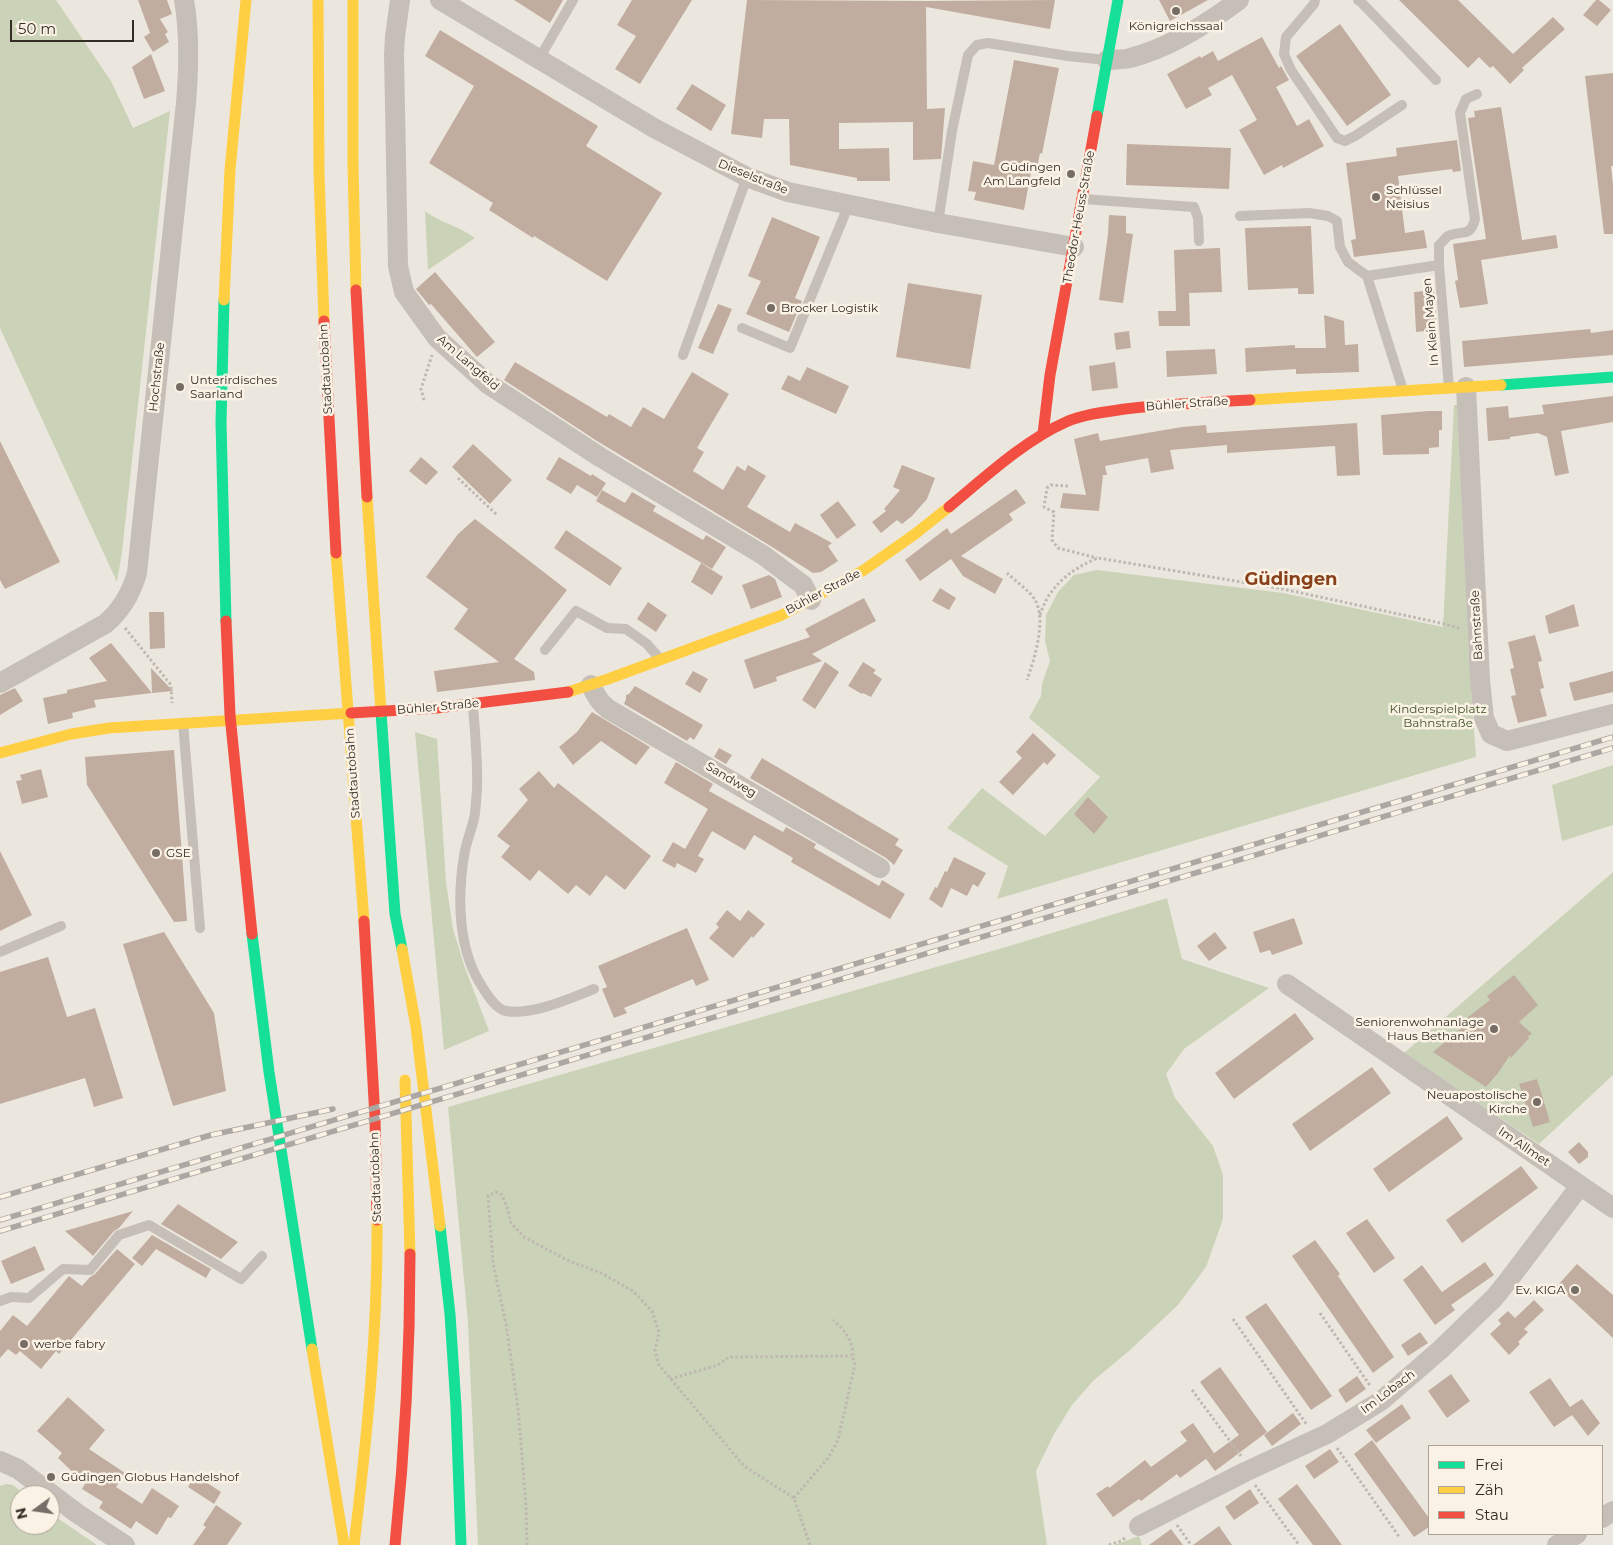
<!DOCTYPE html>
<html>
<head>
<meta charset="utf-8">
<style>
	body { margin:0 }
	#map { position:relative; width:1613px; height:1545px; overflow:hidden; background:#ece7de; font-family:Montserrat,sans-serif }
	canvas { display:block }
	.legend { position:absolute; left:1428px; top:1445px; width:175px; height:90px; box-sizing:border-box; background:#faf2e4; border:1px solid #aba398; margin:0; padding:6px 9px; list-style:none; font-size:15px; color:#352c26 }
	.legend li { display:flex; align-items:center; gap:10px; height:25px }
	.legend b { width:25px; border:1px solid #aba398 }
	.north { position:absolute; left:10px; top:1485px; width:50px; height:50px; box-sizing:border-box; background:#faf2e4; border:1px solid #aba398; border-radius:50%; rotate:256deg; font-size:14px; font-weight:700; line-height:20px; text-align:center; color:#352c26 }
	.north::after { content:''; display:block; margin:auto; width:18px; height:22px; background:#756d66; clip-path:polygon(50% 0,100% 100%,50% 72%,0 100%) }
	.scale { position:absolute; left:10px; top:20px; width:124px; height:22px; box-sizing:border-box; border:2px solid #352c26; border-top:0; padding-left:6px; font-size:15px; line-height:18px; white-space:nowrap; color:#352c26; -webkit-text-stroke:4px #faf2e4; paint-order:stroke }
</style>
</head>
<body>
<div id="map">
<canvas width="1613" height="1545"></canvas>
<ul class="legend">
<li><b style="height:6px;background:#16e098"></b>Frei</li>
<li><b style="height:6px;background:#ffcf43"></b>Zäh</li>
<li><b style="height:6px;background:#f24e42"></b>Stau</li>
</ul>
<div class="north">N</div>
<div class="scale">50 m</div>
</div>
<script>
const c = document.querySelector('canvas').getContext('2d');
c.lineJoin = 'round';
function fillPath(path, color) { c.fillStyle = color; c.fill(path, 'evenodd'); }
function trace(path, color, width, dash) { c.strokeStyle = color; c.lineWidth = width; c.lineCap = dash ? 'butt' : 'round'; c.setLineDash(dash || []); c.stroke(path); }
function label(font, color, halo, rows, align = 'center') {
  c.font = font + ' Montserrat,sans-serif'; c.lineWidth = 5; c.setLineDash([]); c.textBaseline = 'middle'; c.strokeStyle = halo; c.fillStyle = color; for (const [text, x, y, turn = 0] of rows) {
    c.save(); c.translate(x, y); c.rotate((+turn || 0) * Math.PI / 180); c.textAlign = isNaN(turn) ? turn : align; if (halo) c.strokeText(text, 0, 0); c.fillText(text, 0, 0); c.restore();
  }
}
fillPath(new Path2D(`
	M0 0H56L111 81 133 128 170 111 122 552 117 582 0 328Z
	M425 211C440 223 460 226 475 238L428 270Z
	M1454 405H1457L1469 658 1476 757 997 899 1008 866 947 828 982 788 1045 836 1100 777 1029 718 1041 696 1042 684 1050 661 1045 641 1046 615 1058 592 1074 575 1097 570 1283 593 1443 627Z
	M415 732 437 739 446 882 453 929 464 965 489 1031 444 1050Z
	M1613 765V825L1562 841 1552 785Z
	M1613 872V1075L1539 1144 1404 1053Z
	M1167 898 1182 959 1269 988 1184 1049 1166 1074 1175 1098 1213 1146 1223 1175V1219L1206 1267 1178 1305 1129 1351 1094 1380 1072 1405 1054 1434 1036 1471 1047 1545H478L468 1323 448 1107 1006 947Z
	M6 1484 13 1485 25 1495H20V1525H50V1513L97 1545H0V1486Z
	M1139 1536 1142 1545H1114Z`), '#cad3b7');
fillPath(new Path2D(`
	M138 0H167L172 14 160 19 168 32 165 34 169 42 153 52 144 37 150 33Z
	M514 0H563L550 23Z
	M632 0H692L640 84 615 69 636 36 617 25Z
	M747 0 926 1 1055 0 1050 29 926 7 927 109 945 108 941 159 913 160V122L839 123V149L889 148 890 181H857V178L790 165 789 119H764L762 138 731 134Z
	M1159 0H1208L1170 21Z
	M1399 0H1458L1513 54 1553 17 1565 29 1522 68 1524 70 1510 84 1493 66 1490 68 1479 57 1468 68Z
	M1596 0H1599L1611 10 1597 26 1583 15Z
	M1340 24 1391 95 1347 126 1296 56Z
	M440 30 598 126 586 146 662 193 607 281 534 236 533 238 489 210 493 203 429 163 474 86 425 56Z
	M1262 37 1279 68 1281 66 1289 80 1276 87 1297 126 1309 119 1324 146 1283 168 1282 165 1264 175 1239 130 1257 120 1232 75 1208 88 1212 95 1186 109 1167 74 1200 56 1201 58 1213 51 1218 61Z
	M151 54 165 91 144 99 132 67Z
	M1014 60 1059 68 1042 154 1040 153 1036 173 1031 172 1024 210 974 200 976 192 968 191 973 161 994 165Z
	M1613 73V166H1611L1613 185V234H1604L1585 76Z
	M692 84 726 105 711 131 676 109Z
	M1501 107 1522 240 1556 235 1558 248 1481 260 1488 304 1460 308 1455 281 1458 280 1453 244 1486 239 1468 118 1475 117 1474 111Z
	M1457 140 1461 171 1453 172 1452 169 1398 176 1405 233 1424 230 1427 248 1354 257 1351 240 1356 239 1346 163 1397 156 1396 148Z
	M1127 144 1231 148 1229 189 1126 185Z
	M1109 215 1126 216V233L1133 234 1123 303 1099 300 1108 234Z
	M772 217 820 237 795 298 802 301 789 332 746 314 761 281 748 276Z
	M1311 226 1314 294H1298V288L1248 290 1245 228Z
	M1220 248 1222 292 1189 293 1190 326H1159L1158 311H1176L1174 250Z
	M435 272 495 342 477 357 431 304 429 305 416 289Z
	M908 283 982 295 970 369 896 357Z
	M1434 290 1437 330 1416 332 1414 292Z
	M718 304 732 309 713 354 698 348Z
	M1324 315 1344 321 1345 345 1358 344 1359 372 1296 374V369L1246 372 1245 348 1295 345V348H1326Z
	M1590 329 1591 333 1613 330V355L1464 367 1462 341Z
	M1129 331 1131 348 1116 350 1114 333Z
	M1215 349 1217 374 1167 377 1166 351Z
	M515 362 607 417 609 414 631 427 643 407 664 419 692 372 729 394 697 448 704 452 693 471 723 490 737 466 745 471 748 465 766 476 747 507 790 532 795 523 832 543 828 546 838 561 821 572 813 573 769 545 597 441 504 380Z
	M1115 362 1118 388 1092 391 1089 366Z
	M807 367 849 386 836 414 781 389 788 375 800 381Z
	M1613 396V422L1561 431 1569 473 1555 476 1547 437 1538 433 1510 437V439L1488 441 1486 408 1508 406 1509 418 1544 414 1542 405Z
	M1428 411H1442V430H1439V447L1429 448V454L1383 455 1381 415Z
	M1357 423 1360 475 1337 476 1335 446 1227 453V445L1170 450 1174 469 1151 473 1148 458 1105 466 1107 475H1103L1099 511 1060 508 1063 493 1086 495 1074 439 1098 433 1100 441 1182 427 1206 425 1207 433Z
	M0 441 60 562 5 589 0 580Z
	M473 444 512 480 490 504 452 467Z
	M421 457 438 472 426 485 409 471Z
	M559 457 591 476 592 474 606 483 597 497 577 485 571 494 546 479Z
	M902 465 935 478 927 499 912 516 902 524 897 520 881 533 872 522 886 511 884 509 900 490 893 487Z
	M1016 489 1026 503 1009 514 1013 520 961 556 1003 579 995 594 963 576 951 559 920 581 905 560 947 528 951 534Z
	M602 490 625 503 632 492 656 506 653 511 703 540 706 535 726 547 712 569 596 501Z
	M838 501 856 525 837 539 820 515Z
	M475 519 567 590 514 659 534 672 535 680 437 692 434 671 499 662 454 629 468 609 426 577 458 534Z
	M566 530 622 568 610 586 554 548Z
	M701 563 723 577 712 595 691 582Z
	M769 575 775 579 782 597 751 609 742 585Z
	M940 588 956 598 949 610 932 601Z
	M864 598 876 621 812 654 822 661 776 677 777 681 754 689 744 660 810 637 805 629Z
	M648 602 667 615 656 632 637 619Z
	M1574 604 1579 626 1549 634 1545 616Z
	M149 612H164L165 648 150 649Z
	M1535 635 1542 661 1538 662 1544 688 1540 689 1547 716 1518 723 1511 696 1516 695 1510 669 1514 668 1508 642Z
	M111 643 152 693 94 700 96 707 72 713 73 718 48 724 43 698 67 693V690L107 681 89 658Z
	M825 662 839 672 815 709 802 700Z
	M863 662 876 670 873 673 882 679 871 697 863 693 862 694 848 686Z
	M151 668 173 691 152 693Z
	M693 671 708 679 700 693 685 684Z
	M1613 671V692L1574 701 1569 683Z
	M635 686 703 725 694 740 690 737 687 741 624 704 626 699V695L629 694Z
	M15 688 23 701 0 715V695Z
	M592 712 650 747 636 765 601 741 573 765 559 747 577 732Z
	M1033 733 1056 755 1047 765 1044 762 1013 795 999 782 1022 758 1016 752Z
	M719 748 732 755 726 764 714 757Z
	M174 750 187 921 174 922 87 785 85 757Z
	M762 758 899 839 895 845 903 850 894 865 886 858 750 778Z
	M676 762 713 784 709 791 783 832 786 827 816 844 814 848 879 886 882 880 905 894 890 919 791 862 793 858 754 835 745 850 712 831 698 856 704 859 696 873 677 863 675 868 662 861 673 842 685 849 708 809 664 783Z
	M41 769 48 797 22 804 16 781 22 780 20 775Z
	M539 771 554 788 558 783 651 856 625 890 606 875 590 896 576 885 568 894 539 870 530 881 501 857 510 846 497 836 528 800 519 789Z
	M1088 797 1108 817 1094 834 1074 814Z
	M0 851 32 915 0 931Z
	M954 857 986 873 978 887 973 884 967 896 951 888 942 908 929 899 935 887 937 888 945 871 947 872Z
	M727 910 740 921 748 910 765 924 753 938 752 936 733 958 709 938 719 927 716 924Z
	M1294 918 1303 944 1272 955 1270 950 1260 953 1253 932Z
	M687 928 709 980 696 986 693 979 624 1008 627 1013 614 1018 602 989 607 987 598 966Z
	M164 932 214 1013 226 1091 173 1106 123 944Z
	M1215 932 1227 948 1209 961 1197 946Z
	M48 957 67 1017 95 1008 123 1098 94 1107 85 1078 0 1104V972Z
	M1514 975 1538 1005 1519 1022 1532 1034 1528 1036 1529 1038 1511 1058 1510 1055 1498 1073 1486 1087 1433 1052 1466 1024 1463 1021 1490 1000 1487 996Z
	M1295 1013 1314 1039 1234 1099 1215 1073Z
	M1372 1067 1391 1093 1310 1151 1292 1124Z
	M1537 1079 1550 1122 1533 1127 1519 1084Z
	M1447 1116 1463 1139 1389 1192 1373 1169Z
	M1579 1142 1588 1152V1157L1579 1164 1568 1152Z
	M1521 1166 1538 1188 1462 1243 1446 1220Z
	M178 1204 238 1242 221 1259 161 1224Z
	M133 1211 119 1228 114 1231 93 1256 89 1252 90 1251 89 1252 65 1231Z
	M1367 1219 1395 1258 1374 1273 1346 1233Z
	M152 1235 211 1269 206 1278 156 1249 142 1266 132 1258Z
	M1315 1240 1340 1274 1338 1276 1394 1357 1373 1373 1292 1256Z
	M35 1246 45 1270 11 1284 1 1261Z
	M117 1249 135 1264 59 1354 56 1351 41 1369 20 1351 16 1355 8 1349 0 1358V1331L13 1315 27 1326 69 1276 82 1286 90 1277 95 1274Z
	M1485 1262 1494 1275 1451 1305 1455 1310 1435 1325 1403 1280 1422 1265 1442 1292Z
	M1577 1264 1613 1295V1338L1557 1286Z
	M1534 1300 1544 1310 1524 1329 1528 1332 1518 1342 1520 1344 1509 1355 1490 1334 1501 1324 1498 1320 1508 1311 1515 1318Z
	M1266 1303 1332 1396 1311 1410 1245 1317Z
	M1420 1332 1428 1343 1408 1356 1401 1345Z
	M1220 1367 1267 1432 1215 1471 1206 1459 1239 1435 1200 1382Z
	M1451 1374 1470 1401 1447 1418 1428 1391Z
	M1357 1376 1366 1389 1346 1403 1338 1390Z
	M1550 1378 1570 1407 1582 1399 1600 1423 1588 1436 1572 1415 1554 1427 1529 1392Z
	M68 1397 105 1430 89 1449 125 1473 116 1487 142 1504 152 1488 179 1506 171 1518 168 1517 157 1535 136 1521 131 1529 99 1508 103 1502 82 1489 85 1484 58 1458 62 1453 37 1431Z
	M1402 1404 1411 1418 1376 1443 1366 1430Z
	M1293 1413 1301 1424 1272 1446 1264 1435Z
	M1193 1423 1214 1453 1180 1478 1177 1474 1141 1501 1139 1499 1113 1517 1096 1494 1108 1486 1109 1488 1145 1460 1151 1467 1187 1441 1180 1432Z
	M1372 1440 1429 1518V1527L1414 1537 1354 1454Z
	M1330 1449 1339 1462 1314 1479 1305 1466Z
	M195 1475 221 1492 214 1504 188 1487Z
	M1297 1484 1329 1527 1342 1545H1313L1278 1499Z
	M1250 1489 1259 1503 1234 1520 1225 1507Z
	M216 1505 242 1523 227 1545H193L206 1527 203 1525Z
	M1219 1526 1232 1545H1193Z
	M1171 1529 1183 1545H1149Z`), '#c1ad9f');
trace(new Path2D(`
	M424 400 421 389 432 355
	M458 478 497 515
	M1068 486 1051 485 1047 488 1044 507 1054 512 1052 540 1058 548 1097 558
	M1007 573C1014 580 1030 591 1035 600 1047 620 1034 660 1027 680
	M1040 615C1049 586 1071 569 1098 558L1283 589 1445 624 1461 629
	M125 628 171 685 172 703
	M1320 1313 1371 1387
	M1233 1319 1307 1425
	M670 1379 718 1365 729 1357 851 1356
	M1192 1390 1241 1456
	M1337 1448 1400 1538
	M1255 1485 1299 1545
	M794 1498 828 1458 838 1440 855 1364C852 1358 853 1354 852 1348 850 1336 841 1327 833 1320
	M1177 1525 1191 1545
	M527 1545 526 1506 518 1408 506 1324 493 1263 488 1196 496 1192 502 1195 507 1207 511 1223 524 1237 569 1261 601 1273 633 1291 652 1311 659 1332 655 1351 659 1365 744 1466 794 1498 810 1545
	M1109 1545 1121 1541 1126 1537`), '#beb8b0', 3, [2.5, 2.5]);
trace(new Path2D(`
	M1315 0 1314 4 1286 37 1284 54 1291 70 1337 138 1345 141 1355 136 1402 105
	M1358 0 1362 3 1436 80
	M539 59 573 0
	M1083 199 1194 207 1198 218 1199 241
	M1240 216 1309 213 1328 216 1337 221 1340 247 1348 262 1367 276 1403 390
	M938 223 952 131 968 55 977 45 988 43 1068 56 1106 60
	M1367 276 1439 265
	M742 328 790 348 849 204
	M683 355 747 177
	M1449 388 1439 265V245C1442 243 1445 238 1448 236 1462 229 1470 239 1475 219L1460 113 1466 99 1477 94
	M545 650 576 611 607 628 626 629 647 644 660 659
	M473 706C475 733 478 762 477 789 476 799 476 810 474 819 471 831 466 843 464 856 457 899 458 951 483 988 488 996 496 1009 506 1011 531 1016 571 998 594 989
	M183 723 200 928
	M0 952 61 926
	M0 1301 11 1297 29 1298 63 1269 90 1270 119 1235 149 1225 241 1279 262 1256`), '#c5bfb7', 10);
trace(new Path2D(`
	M400 0 395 37 394 54 398 266 404 292 437 338 488 384 600 457 763 555 803 585 811 600
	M440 0 654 128 747 177 788 192 938 223 1074 247
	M1107 60C1115 59 1123 60 1130 58 1170 48 1207 24 1239 0
	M1466 387 1480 680 1484 718 1491 734 1507 741 1613 714
	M0 683 105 624C122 610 131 594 137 573L186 103C189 68 190 34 184 0
	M591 685C595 695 599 702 608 709L880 868
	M1287 984 1613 1208
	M0 1461 18 1469 78 1514 125 1545
	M1602 1518 1613 1511
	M1139 1526 1245 1472 1327 1434 1381 1401 1440 1350 1494 1298 1507 1282 1580 1186
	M1557 1545 1577 1534`), '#c5bfb7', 20);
trace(new Path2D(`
	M1097 116 1118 0
	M224 300 221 423 226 621
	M1501 385 1613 377
	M381 712 395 914 402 949
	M252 934 269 1072 312 1349
	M440 1226 450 1314 456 1407 461 1545`), '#16e098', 11);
trace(new Path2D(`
	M318 0 319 173 324 321
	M353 0V164L356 290
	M224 300 230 170 246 0
	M1250 400 1501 385
	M367 497 381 712
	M336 553 364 921
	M568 692 608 679 782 615 864 570 915 534 949 507
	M0 753 71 734 109 728 351 713
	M402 949 416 1027 440 1226
	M405 1080 410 1254
	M312 1349 344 1545
	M354 1545C367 1437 378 1329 377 1220`), '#ffcf43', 11);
trace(new Path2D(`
	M356 290 367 497
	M324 321 336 553
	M1043 434 1050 375 1097 116
	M949 507C984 478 1025 440 1066 422 1085 414 1105 412 1125 409 1166 404 1208 402 1250 400
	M226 621 230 715 252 934
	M351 713 437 708 568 692
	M364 921 375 1118 377 1220
	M395 1545C405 1448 410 1351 410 1254`), '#f24e42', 11);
const rail = new Path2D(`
	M0 1197 211 1135 333 1109
	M0 1220 1613 737
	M0 1231 1613 748`);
trace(rail, '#aca7a2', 5.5);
trace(rail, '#faf2e4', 4, [11]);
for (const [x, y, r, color] of [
	[1176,11,5,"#756d66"],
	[1071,174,5,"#756d66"],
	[1376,197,5,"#756d66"],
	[771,308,5,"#756d66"],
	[180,387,5,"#756d66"],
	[156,853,5,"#756d66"],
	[1494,1029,5,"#756d66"],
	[1537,1102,5,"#756d66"],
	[1575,1290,5,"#756d66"],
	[24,1344,5,"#756d66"],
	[51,1477,5,"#756d66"]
]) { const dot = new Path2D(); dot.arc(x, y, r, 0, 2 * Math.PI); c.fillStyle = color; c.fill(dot); trace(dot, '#faf2e4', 2); }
label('12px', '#352c26', '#faf2e4', [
	["Königreichssaal",1176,26,"center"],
	["Güdingen",1061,167,"right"],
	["Am Langfeld",1061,181,"right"],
	["Schlüssel",1386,190],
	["Neisius",1386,204],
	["Brocker Logistik",781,308],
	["Unterirdisches",190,380],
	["Saarland",190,394],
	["GSE",166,853],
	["Seniorenwohnanlage",1484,1022,"right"],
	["Haus Bethanien",1484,1036,"right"],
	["Neuapostolische",1527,1095,"right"],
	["Kirche",1527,1109,"right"],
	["Ev. KIGA",1565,1290,"right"],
	["werbe fabry",34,1344],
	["Güdingen Globus Handelshof",61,1477]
], 'left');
label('12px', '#352c26', '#faf2e4', [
	["Dieselstraße",753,177,22],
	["Theodor-Heuss-Straße",1079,217,-80],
	["In Klein Mayen",1431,322,-95],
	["Am Langfeld",468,363,41],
	["Stadtautobahn",326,369,-93],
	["Hochstraße",157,377,-84],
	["Bühler Straße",1187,404,-4],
	["Bühler Straße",823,592,-28],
	["Bahnstraße",1477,625,-93],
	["Bühler Straße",438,707,-5],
	["Stadtautobahn",353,773,-94],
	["Sandweg",731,780,31],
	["Im Allmet",1524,1147,34],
	["Stadtautobahn",376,1177,-92],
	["Im Lobach",1388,1392,-37]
]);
label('12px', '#405528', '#faf2e4', [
	["Kinderspielplatz",1438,709],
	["Bahnstraße",1438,723]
]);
label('bold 18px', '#88411b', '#faf2e4', [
	["Güdingen",1291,580]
]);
</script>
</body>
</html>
